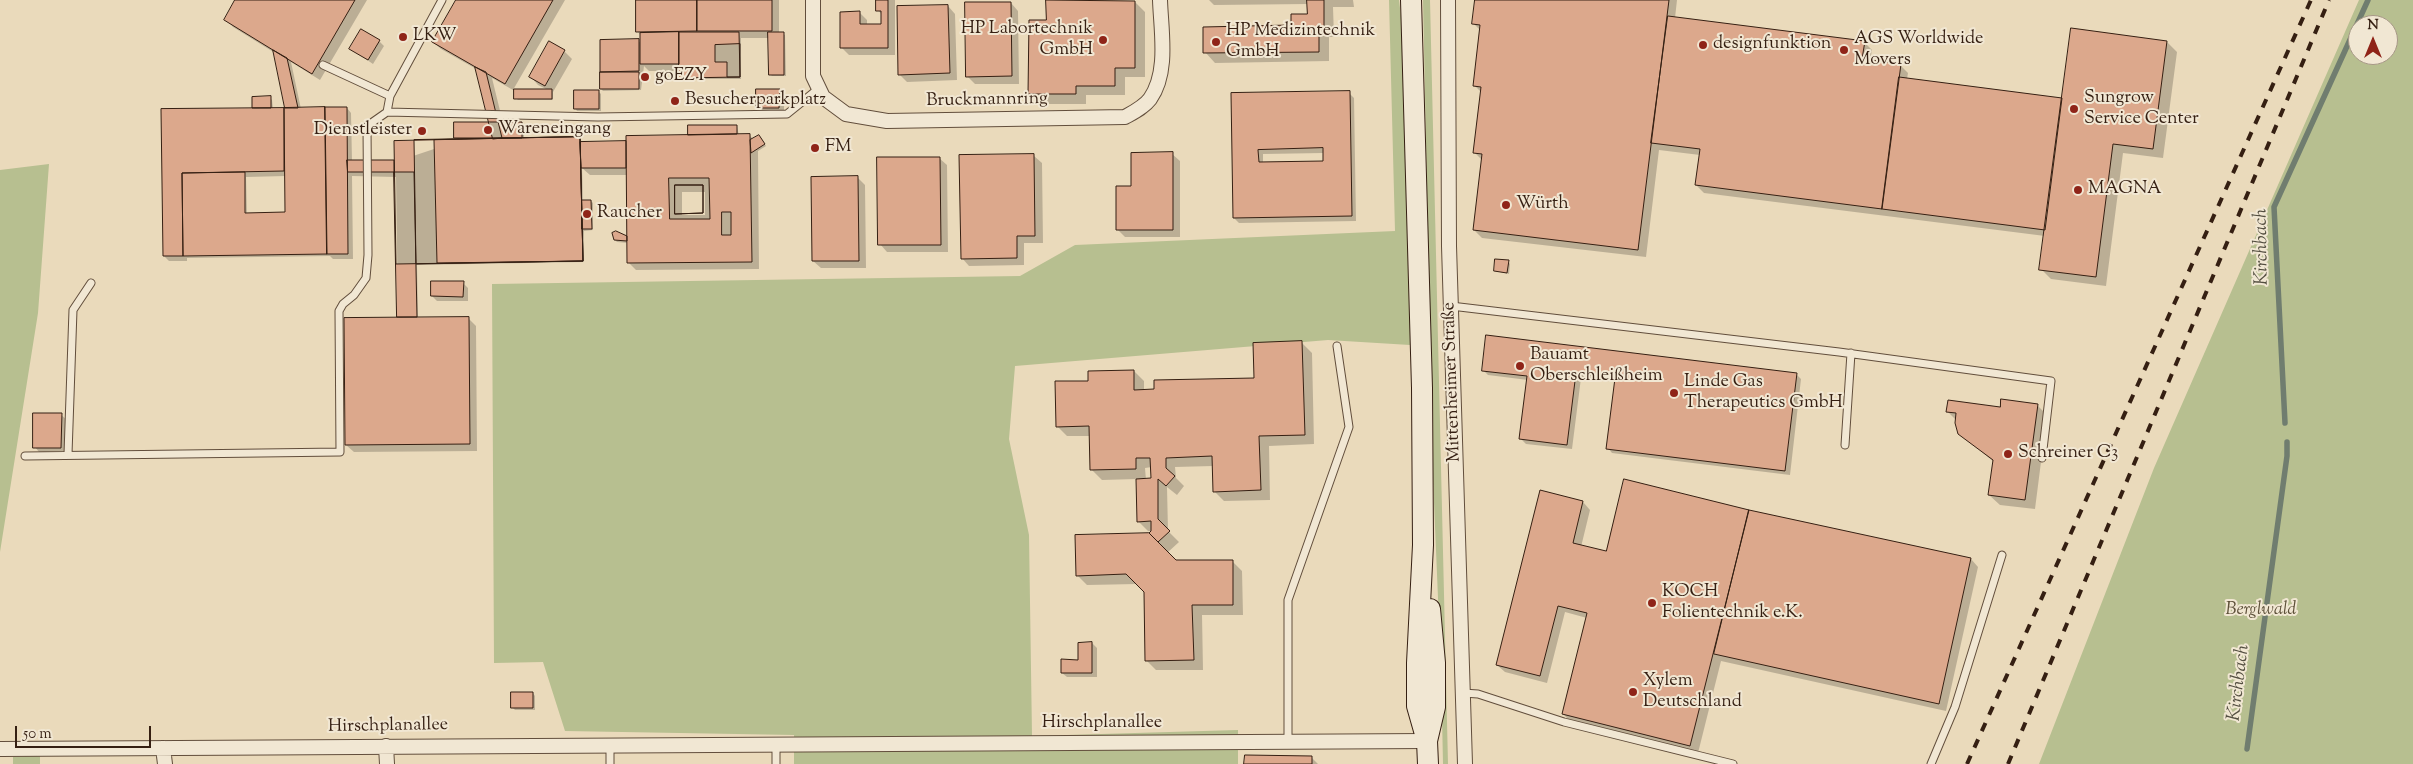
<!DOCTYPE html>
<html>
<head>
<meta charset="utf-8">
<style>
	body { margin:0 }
	#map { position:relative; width:2413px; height:764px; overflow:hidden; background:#eadabb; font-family:"Sorts Mill Goudy",serif }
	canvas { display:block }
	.north { position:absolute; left:2348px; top:15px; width:50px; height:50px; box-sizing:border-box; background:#f1e7d3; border:1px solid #a69786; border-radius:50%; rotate:0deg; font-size:14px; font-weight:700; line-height:20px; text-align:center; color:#351f12 }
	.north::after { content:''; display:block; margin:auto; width:18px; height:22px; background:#8f2418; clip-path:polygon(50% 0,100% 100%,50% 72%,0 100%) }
	.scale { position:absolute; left:15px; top:726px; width:136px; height:22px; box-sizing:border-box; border:2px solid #351f12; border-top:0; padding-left:6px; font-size:15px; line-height:18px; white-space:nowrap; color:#351f12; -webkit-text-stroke:4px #f1e7d3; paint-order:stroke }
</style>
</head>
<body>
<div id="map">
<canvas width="2413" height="764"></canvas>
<div class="north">N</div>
<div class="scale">50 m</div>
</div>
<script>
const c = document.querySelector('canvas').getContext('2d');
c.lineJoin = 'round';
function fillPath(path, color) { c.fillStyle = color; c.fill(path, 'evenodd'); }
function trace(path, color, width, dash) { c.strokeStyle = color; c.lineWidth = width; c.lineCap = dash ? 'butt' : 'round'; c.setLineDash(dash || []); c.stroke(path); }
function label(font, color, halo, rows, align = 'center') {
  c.font = font + ' "Sorts Mill Goudy",serif'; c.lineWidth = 4; c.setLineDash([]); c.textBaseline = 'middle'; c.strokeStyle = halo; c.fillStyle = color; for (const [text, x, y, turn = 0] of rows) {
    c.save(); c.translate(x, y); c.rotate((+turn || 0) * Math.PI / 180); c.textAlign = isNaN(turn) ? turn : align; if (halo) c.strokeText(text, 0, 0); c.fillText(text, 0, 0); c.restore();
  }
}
fillPath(new Path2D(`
	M1389 0H1399L1403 32 1411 300 1410 345 1328 340 1015 366 1009 439 1029 535 1032 736 1238 730V764H794V735L565 731 543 662 494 663 492 284 1020 276 1075 245 1395 231Z
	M1423 0H1430L1448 764H1443L1441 670 1433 478Z
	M2359 0H2413V764H2039L2154 468ZM2358 25H2388V55H2358Z
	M49 164 38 313 0 552V170Z
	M40 755V764H13V757Z`), '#b7bf90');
fillPath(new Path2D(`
	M237 0H367L320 80 291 62 301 109 347 108 351 113 352 161 395 162 458 141 456 138 490 123 478 70 441 49 433 42 457 0H565L513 90 492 78 503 123H521L524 125V139L580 138 582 143 627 142 691 136 690 135 737 126 739 136H750L754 140 761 138 766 146 758 151 759 269 636 270 628 262V243L617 242 615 240 628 239 627 175H590L582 168 583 202 591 201 593 203V230L584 231V262L417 265 418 318H468L476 326 477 451 354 452 346 445 400 319 398 317 396 177 352 176 353 259H333L330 256 187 258V261H169L164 256 162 110H255L253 107 270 98 272 100 273 109H289L275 53 233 27 226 19ZM286 176V214H247L246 177ZM682 192H705V215H682Z
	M637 0H779V33L785 35 786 76H772L770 74 769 38H741V79H683L681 71H649L644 66 641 90 603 91 601 89 603 73 601 71 638 41 641 43V35L638 32Z
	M878 0H895V55H849L841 47 860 13 867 20V26H882V15L878 10Z
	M1209 0H1353L1354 7H1333L1334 37H1329V61L1215 63 1205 52 1293 27 1308 15V4L1214 5Z
	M1476 0H1677L1675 18 1864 42 1872 50 1870 61 1900 65 1908 73 1907 79 2063 99 2167 42 2177 52 2163 158 2123 153 2106 286 2051 279 2041 269 2045 236 1704 193 1696 185 1700 155 1659 150 1646 257 1482 238 1474 230 1483 161 1475 153 1482 93 1474 85 1481 31 1473 23Z
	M1135 2 1145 12V77H1125V95H1086V104H1040L1030 94Z
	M1011 3 1018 11 1019 84H975L967 76Z
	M948 6 955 14 957 80 907 82 899 74Z
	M379 41 384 46 373 64 351 49Z
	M564 51 572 59 553 92V100H518L516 98 550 91 538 85 531 77Z
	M779 90 784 95V112H762L757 107Z
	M599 92 601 94V111H577L575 108Z
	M1349 93 1354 98 1356 221 1239 223 1234 218 1232 94ZM1324 153V162L1263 163V154Z
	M1172 154 1180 161V237H1125L1117 229Z
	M1034 156 1042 163 1043 243H1024V265L969 266 962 258Z
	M939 158 947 165 948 252H887L880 244Z
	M857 177 865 185 866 268H821L813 261Z
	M1508 261 1510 264 1509 274 1495 271Z
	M463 283 468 288V301H437L432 296Z
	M1302 343 1312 353 1314 444 1269 446 1270 500 1224 501 1214 491 1213 466 1175 467 1176 478 1184 486 1177 495 1167 487 1168 531 1179 542 1167 553 1175 562 1232 561 1242 571 1243 615H1202L1203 670H1156L1146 660 1145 592 1137 584 1087 585 1077 575 1153 531H1148L1138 521 1137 479 1102 480 1092 470 1091 436H1067L1057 426 1089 382 1134 371 1144 381V391L1255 379ZM1152 467V479L1146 480 1145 468Z
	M1483 370 1796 374 1801 379 1790 475 1612 453 1608 448 1616 382 1581 378 1572 449 1526 444 1521 439 1528 380 1488 375Z
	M2037 405 2047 415 2035 509 2000 505 1989 495 1994 462 1959 433 1956 420 1948 412Z
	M61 415 66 419V452H39L35 447Z
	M1625 480 1749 511 1971 559 1978 567 1946 711 1721 661 1698 753 1571 722 1563 714 1587 618 1565 612 1547 683 1505 672 1497 665 1541 492 1583 502 1590 510 1581 547 1607 553Z
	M1092 643 1097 648V677H1067L1062 673 1079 661Z
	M533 693 535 696V710H515L512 707Z
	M1311 757 1318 764H1246Z`), '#0003');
trace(new Path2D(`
	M2285 423 2274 207 2368 0
	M2247 749 2287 456V442`), '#707d6f', 5.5);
const building = new Path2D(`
	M235 0H355L312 74 224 20Z
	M456 0H553L505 84 432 42Z
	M636 0H697V31L636 32Z
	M697 0H772V31H697Z
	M876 0H888V48H840V12L860 11V24H881V11H876Z
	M1046 0 1135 1V68H1115V86H1076V94H1028L1029 20H1046Z
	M1307 0H1324V27H1319V52L1203 53V27L1291 25V14H1307Z
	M1475 0H1669L1638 250 1473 230 1482 154 1473 153 1481 87 1473 86 1480 25 1472 24Z
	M965 2H1011L1012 76 966 77Z
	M948 5 950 73 898 75 897 6Z
	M1668 16 1865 41 1862 59 1901 64 1882 209 1695 185 1700 149 1651 143Z
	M2071 28 2167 41 2153 149 2113 144 2096 277 2039 270Z
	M361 29 380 40 368 60 349 49Z
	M679 32V64H640V33Z
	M679 32H739L740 77 679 78Z
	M768 32H784V75H769Z
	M639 39V71L600 72V40Z
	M549 41 565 50 545 86 529 77Z
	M740 44V77H727V62H715V45Z
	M273 50 287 58 298 108H285Z
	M475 67 486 72 502 138 493 139Z
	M600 72H639V89H600Z
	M1899 77 2062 98 2045 230 1882 209Z
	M514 89H552V99H514Z
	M756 89H780L779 108H756Z
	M574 90H599V109H574Z
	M1350 91 1352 216 1233 218 1231 93ZM1323 148V161L1259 162 1258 150Z
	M271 96V108H252V97Z
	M325 107 327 254 183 256 182 173 245 172V213L285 212 284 108Z
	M325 107H347L348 254H327Z
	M284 108V171L182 173 183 256H163L161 109Z
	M454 122H522V138H454Z
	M688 125H737V134L688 135Z
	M750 134 752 262 627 263 626 136ZM675 185H703V213L675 214Z
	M759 135 765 144 751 153 750 140Z
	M580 137 583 261 396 264 394 141Z
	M580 137 583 261 437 263 434 140Z
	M580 137 583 261 416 264 414 140Z
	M626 141V168H581L580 142Z
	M1173 152V230H1116V186H1131V153Z
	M1034 154 1035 236H1017V258L961 259 959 155Z
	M877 157H940L941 245H878Z
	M347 160H394V172H348Z
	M394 172H414L417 317H397Z
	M858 176 859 261H812L811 177Z
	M669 178H709L710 219H670ZM675 185H703V213L675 214Z
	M582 200H591L592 229H582Z
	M722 212H731V235H722Z
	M616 231 627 236V241L614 240 612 233Z
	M1495 259 1509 260 1507 273 1494 271Z
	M431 281H464L463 297 431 296Z
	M469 317 470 444 345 445 344 318Z
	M1486 335 1797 373 1785 471 1606 449 1615 378 1576 373 1567 445 1519 439 1527 376 1482 371Z
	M1302 341 1305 435 1259 436 1261 490 1213 492 1212 456 1166 458V468L1175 476 1166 486 1158 479V519L1170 531 1158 542 1149 533 1151 531V521L1137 522 1136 479 1151 478 1150 458H1136V469L1090 470 1089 426 1056 427 1055 381H1088V371L1134 370V390L1154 389V380L1254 378 1253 343Z
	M2001 399 2038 404 2025 500 1988 495 1993 460 1958 434 1955 423 1956 413 1946 412 1948 400 2000 407Z
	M33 413H62L61 448H33Z
	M1624 479 1749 510 1690 746 1562 714 1587 613 1558 606 1540 676 1496 665 1540 490 1583 501 1573 543 1606 551Z
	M1749 510 1971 558 1939 704 1714 654Z
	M1149 533 1176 560H1233V605H1192L1194 660 1145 661 1144 592 1126 574 1076 576 1075 535Z
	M1092 642V673H1061V659L1078 660V643Z
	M511 692H533V708H511Z
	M1245 755 1312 756V764H1244Z`);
fillPath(building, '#dca88c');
trace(building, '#351f12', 1);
const service = new Path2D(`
	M442 0 390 96 387 112 598 117 787 114 818 89
	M323 65 390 96
	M1451 306 1839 352 2051 381 2042 458
	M1845 445 1851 353
	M68 454 73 310 91 283
	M25 456 340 452 339 311 343 304 354 295 366 278 368 255 367 126 387 112
	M1463 693 1478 694 1564 722 1733 764
	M1288 741V600L1349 427 1337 346
	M776 744V764
	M610 745V764
	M1931 764 1955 707 2002 555`);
const minor = new Path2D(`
	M813 0V76L823 97 846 114 887 121 1125 117C1134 112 1144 107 1150 99 1169 72 1161 31 1160 0
	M1448 0 1449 246 1465 764
	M386 746 387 764
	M163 748 165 764
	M0 749 1427 741`);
const secondary = new Path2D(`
	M1411 0 1422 388 1423 545 1417 663V706L1427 741
	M1428 764 1427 741 1435 707V663L1430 609`);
trace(service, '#624e3c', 9);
trace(minor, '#624e3c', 16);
trace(secondary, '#351f12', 22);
trace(service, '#f1e7d3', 7);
trace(minor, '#f1e7d3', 14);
trace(secondary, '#f1e7d3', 20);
trace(new Path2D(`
	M1967 764 2311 0
	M2008 764 2329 0`), '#351f12', 4, [9, 9]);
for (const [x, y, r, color] of [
	[403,37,5,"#8f2418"],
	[1103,40,5,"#8f2418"],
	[1216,42,5,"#8f2418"],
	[1703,45,5,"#8f2418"],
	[1844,50,5,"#8f2418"],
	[645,77,5,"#8f2418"],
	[675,101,5,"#8f2418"],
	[2074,109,5,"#8f2418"],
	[488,130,5,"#8f2418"],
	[422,131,5,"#8f2418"],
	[815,148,5,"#8f2418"],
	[2078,190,5,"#8f2418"],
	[1506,205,5,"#8f2418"],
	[587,214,5,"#8f2418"],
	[1520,366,5,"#8f2418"],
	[1674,393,5,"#8f2418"],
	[2008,454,5,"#8f2418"],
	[1652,603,5,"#8f2418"],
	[1633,692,5,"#8f2418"]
]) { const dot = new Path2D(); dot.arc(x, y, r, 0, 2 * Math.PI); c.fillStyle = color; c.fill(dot); trace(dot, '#f1e7d3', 2); }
label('18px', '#351f12', '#f1e7d3', [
	["HP Labortechnik",1093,30,"right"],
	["GmbH",1093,51,"right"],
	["HP Medizintechnik",1226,32],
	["GmbH",1226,53],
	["LKW",413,37],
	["AGS Worldwide",1854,40],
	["Movers",1854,61],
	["designfunktion",1713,45],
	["goEZY",655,77],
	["Sungrow",2084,99],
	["Service Center",2084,120],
	["Besucherparkplatz",685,101],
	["Wareneingang",498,130],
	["Dienstleister",412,131,"right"],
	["FM",825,148],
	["MAGNA",2088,190],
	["Würth",1516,205],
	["Raucher",597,214],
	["Bauamt",1530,356],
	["Oberschleißheim",1530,377],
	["Linde Gas",1684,383],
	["Therapeutics GmbH",1684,404],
	["Schreiner C3",2018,454],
	["KOCH",1662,593],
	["Folientechnik e.K.",1662,614],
	["Xylem",1643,682],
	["Deutschland",1643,703]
], 'left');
label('18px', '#351f12', '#f1e7d3', [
	["Bruckmannring",987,101,-1],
	["Mittenheimer Straße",1453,382,-92],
	["Hirschplanallee",1102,724],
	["Hirschplanallee",388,727,-1]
]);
label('italic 18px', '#5c4f38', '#f1e7d3', [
	["Berglwald",2261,611]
]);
label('italic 19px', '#534e40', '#f1e7d3', [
	["Kirchbach",2263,247,-91],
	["Kirchbach",2240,683,-83]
]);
</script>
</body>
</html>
